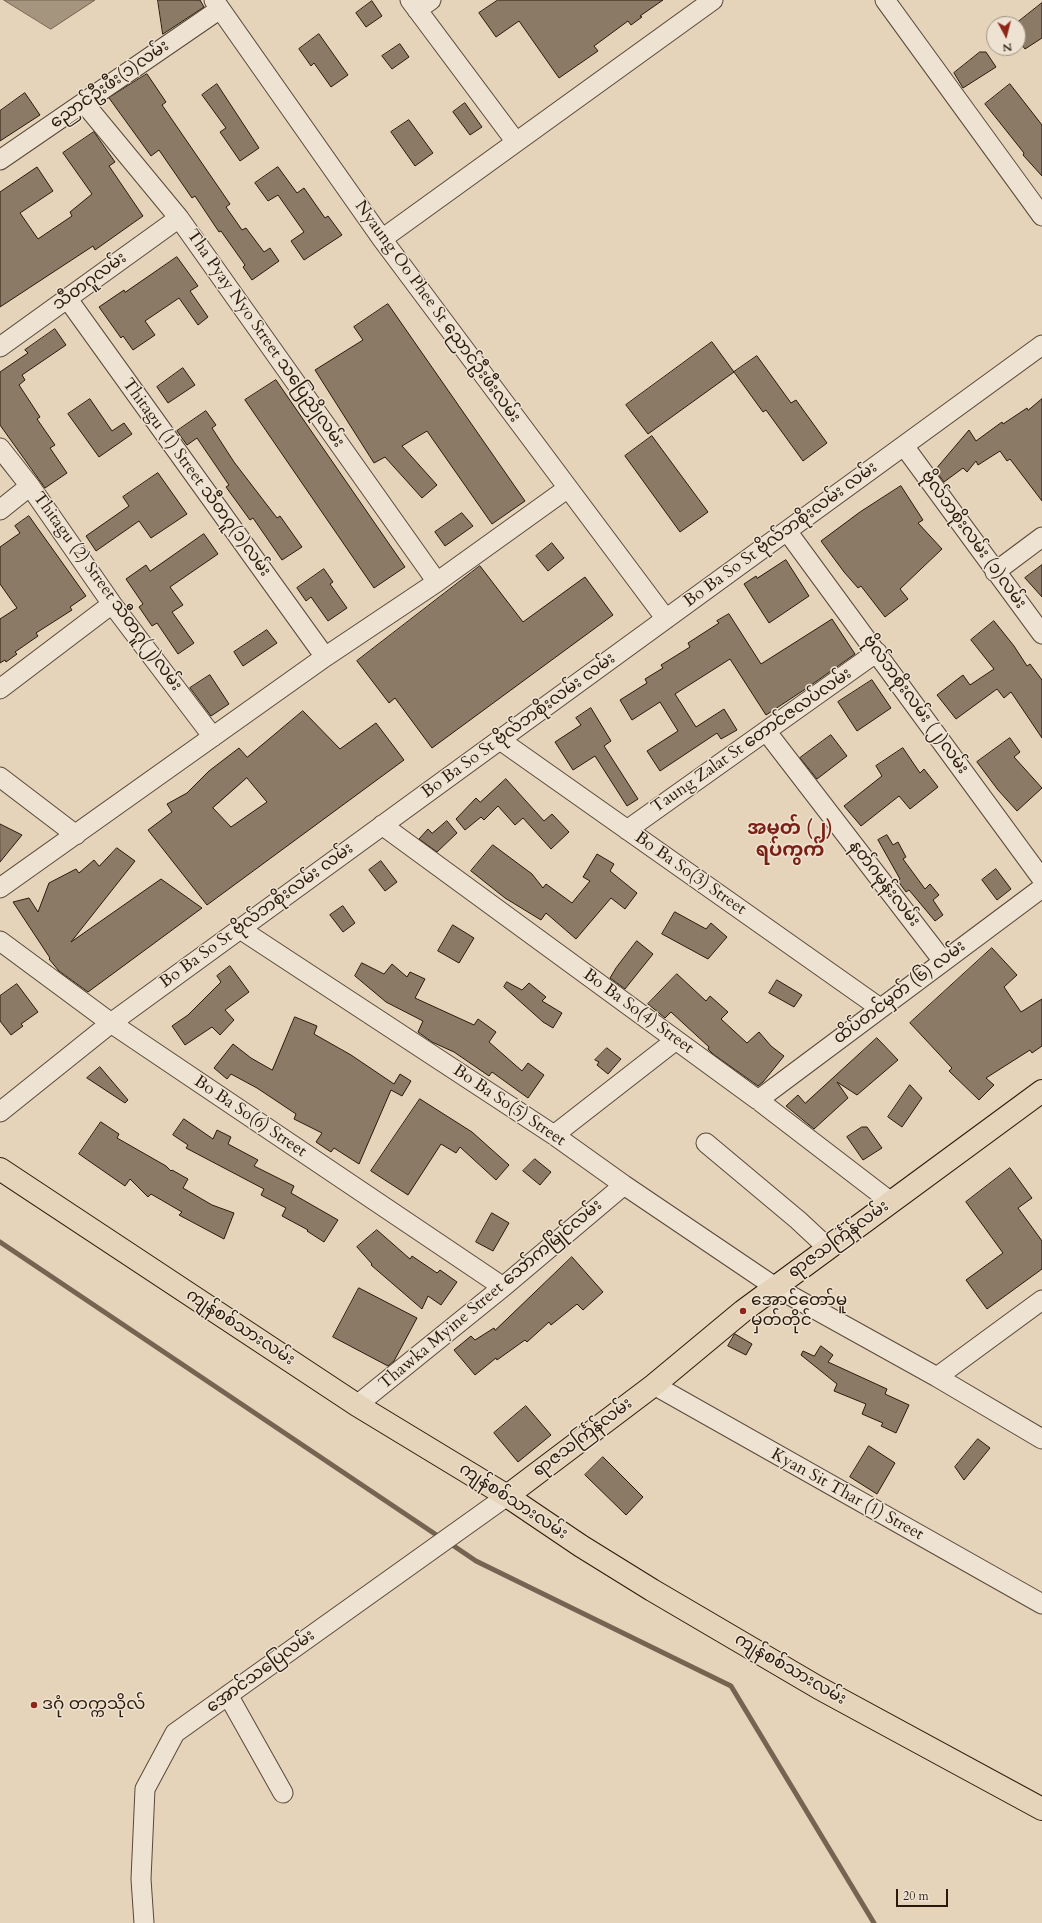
<!DOCTYPE html>
<html>
<head>
<meta charset="utf-8">
<style>
	body { margin:0 }
	#map { position:relative; width:1042px; height:1923px; overflow:hidden; background:#e5d4ba; font-family:Cardo,serif }
	canvas { display:block }
	.north { position:absolute; left:986px; top:16px; width:40px; height:40px; box-sizing:border-box; background:#eee3d2; border:1px solid #a09383; border-radius:50%; rotate:173deg; font-size:11px; font-weight:700; line-height:16px; text-align:center; color:#2a1a0c }
	.north::after { content:''; display:block; margin:auto; width:14px; height:18px; background:#8f2418; clip-path:polygon(50% 0,100% 100%,50% 72%,0 100%) }
	.scale { position:absolute; left:896px; top:1889px; width:52px; height:18px; box-sizing:border-box; border:2px solid #2a1a0c; border-top:0; padding-left:5px; font-size:12px; line-height:14px; white-space:nowrap; color:#2a1a0c; -webkit-text-stroke:3px #eee3d2; paint-order:stroke }
</style>
</head>
<body>
<div id="map">
<canvas width="1042" height="1923"></canvas>
<div class="north">N</div>
<div class="scale">20 m</div>
</div>
<script>
const c = document.querySelector('canvas').getContext('2d');
c.lineJoin = 'round';
function fillPath(path, color) { c.fillStyle = color; c.fill(path, 'evenodd'); }
function trace(path, color, width, dash) { c.strokeStyle = color; c.lineWidth = width; c.lineCap = dash ? 'butt' : 'round'; c.setLineDash(dash || []); c.stroke(path); }
function label(font, color, halo, rows, align = 'center') {
  c.font = font + ' Cardo,"Noto Sans Myanmar",serif'; c.lineWidth = 3; c.setLineDash([]); c.textBaseline = 'middle'; c.strokeStyle = halo; c.fillStyle = color; for (const [text, x, y, turn = 0] of rows) {
    c.save(); c.translate(x, y); c.rotate((+turn || 0) * Math.PI / 180); c.textAlign = isNaN(turn) ? turn : align; if (halo) c.strokeText(text, 0, 0); c.fillText(text, 0, 0); c.restore();
  }
}
const water = new Path2D(`
	M4 0H95L51 29Z`);
fillPath(water, '#a5957f');
trace(water, '#746451', 1);
trace(new Path2D(`
	M0 1242 441 1538
	M448 1542 476 1561 731 1686 874 1923`), '#746451', 5);
const building = new Path2D(`
	M158 0H200L204 7 163 34Z
	M498 0H663L640 16 642 17 631 25 628 21 594 46 598 51 559 78 519 21 496 37 479 13Z
	M372 1 382 16 366 27 356 13Z
	M1042 3V38L1025 49 1018 40V22Z
	M319 34 348 75 331 87 314 63 311 66 299 49Z
	M400 44 409 57 392 69 382 56Z
	M980 52H986L996 67 963 88 954 73Z
	M147 74 166 102 162 105 230 204 226 207 242 230 246 228 264 252 270 248 279 261 252 280 243 267 245 265 221 231 219 232 195 196 192 198 159 150 151 156 109 98Z
	M217 84 259 148 240 161 220 132 226 128 202 95Z
	M1010 84 1042 125V176L1023 155 1024 153 985 104Z
	M25 93 40 115 0 141V111Z
	M465 103 482 127 470 135 453 112Z
	M409 120 433 153 415 166 391 132Z
	M94 132 115 162 109 166 143 216 95 250 93 246 0 307V192L37 167 53 191 20 213 38 239 72 216 70 212 92 194 63 153Z
	M278 167 297 193 304 188 325 218 328 216 342 235 304 260 291 241 304 232 278 195 268 201 255 183Z
	M177 257 198 286 190 291 208 317 198 325 179 298 145 321 155 335 133 350 123 336 121 338 99 307 124 290 125 292Z
	M388 304 525 501 492 524 427 431 402 446 437 485 422 498 385 457 374 463 315 370 363 340 354 327Z
	M55 329 66 345 22 375 25 380 19 385 40 417 37 419 55 445 50 448 67 473 45 488 0 425V372L28 353 25 350Z
	M712 342 734 372 648 434 626 405Z
	M757 356 791 403 796 400 827 443 803 461 766 410 763 412 734 372Z
	M183 368 195 385 168 403 157 387Z
	M276 380 405 567 374 588 245 400Z
	M90 399 112 431 124 423 132 434 99 457 68 414Z
	M1042 399V501L1010 459 1007 461 1000 451 978 465 976 461 967 472 963 468 944 482 935 470 969 430 976 441 1002 422 1003 424 1027 408 1028 410Z
	M206 411 216 425 212 428 234 462 277 518 280 516 302 547 282 560 253 518 250 520 226 487 229 485 197 438 187 445 177 431Z
	M652 436 708 512 680 532 625 456Z
	M158 473 187 514 151 538 139 521 96 551 86 536 129 506 123 497Z
	M901 486 923 520 918 523 942 549 900 589 908 599 885 617 861 586 858 588 844 572 821 541 860 512Z
	M462 513 473 526 445 546 435 532Z
	M29 516 86 596 70 607 72 610 36 633 38 636 15 652 17 654 6 662 5 660 0 663V619L17 608 0 584V547L20 533 15 526Z
	M204 534 218 554 170 587 183 605 172 612 194 643 178 654 157 623 152 626 139 607 143 604 126 579 146 565 150 571Z
	M552 543 564 558 548 571 536 556Z
	M786 560 809 596 769 623 744 584 756 576 757 578Z
	M1042 565V597L1025 578Z
	M480 566 523 622 585 577 613 615 432 748 395 698 389 703 357 661Z
	M324 569 333 582 330 584 347 608 328 621 311 597 306 601 297 588Z
	M729 614 761 664 832 619 855 654 807 688 766 715 730 659 675 694 696 727 724 709 737 730 721 739 717 733 660 771 647 751 678 731 660 702 632 720 620 700 647 683 645 679 663 668 661 665 690 647 688 643 719 623 717 621Z
	M994 621 1014 646 1027 666 1030 664 1042 680V738L1011 692 1004 698 997 689 956 719 937 695 963 675 970 685 994 669 971 640Z
	M267 630 277 643 243 666 234 652Z
	M210 675 229 704 211 716 190 688Z
	M872 680 891 708 857 731 838 702Z
	M591 708 611 741 604 746 638 799 627 806 595 756 573 770 555 742 581 725 576 718Z
	M303 711 340 749 376 723 404 760 207 905 148 830 172 812 167 804 187 793 209 771 239 748 247 757ZM247 778 267 802 231 827 213 808Z
	M831 735 847 756 817 779 800 758Z
	M1010 738 1020 752 1014 757 1042 788 1017 811 998 790 977 762Z
	M903 748 920 773 924 769 938 787 910 809 899 796 861 826 844 806 882 776 876 766Z
	M506 779 544 821 552 814 569 832 551 849 523 818 515 825 498 806 484 820 481 817 465 830 456 819 476 798 480 802Z
	M447 821 457 833 437 852 419 839 428 829 432 833Z
	M0 824 22 835 0 862Z
	M887 835 893 845 898 842 906 857 903 859 925 889 930 884 939 895 933 900 943 915 935 921 909 890 906 892 898 881 900 879 878 840Z
	M493 845 532 874 543 888 546 884 572 903 590 881 583 877 597 854 614 864 610 871 637 893 625 909 611 898 576 939 546 913 541 920 505 898 471 871Z
	M117 848 135 861 71 942 161 879 202 908 88 992 59 971 49 959 50 958 13 902 29 898 38 912 49 883 76 869 79 873 94 860 99 866Z
	M381 861 397 882 385 891 369 870Z
	M996 869 1011 889 997 900 982 880Z
	M343 906 355 923 343 932 330 915Z
	M675 912 706 929 711 923 727 937 708 959 662 934Z
	M453 925 474 938 459 963 438 951Z
	M637 941 653 954 625 989 610 978 616 968Z
	M992 948 1017 975 1004 987 1021 1012 1042 999V1046L1032 1053 1030 1050 986 1078 994 1085 979 1100 949 1071 952 1068 910 1023Z
	M362 963 384 974 392 964 407 977 410 972 425 979 415 998 474 1025 478 1019 496 1032 489 1042 522 1071 528 1063 544 1075 528 1098 492 1072 489 1076 454 1052 432 1042 418 1032 423 1021 386 1002 355 976Z
	M230 966 249 992 225 1010 234 1020 220 1035 212 1027 185 1045 172 1026 188 1015 221 982 217 976Z
	M677 974 706 1001 710 996 728 1012 721 1019 747 1043 759 1032 771 1046 784 1056 763 1082 758 1086 713 1054 708 1049 709 1047 671 1012 665 1018 648 1004Z
	M777 980 802 995 794 1007 769 993Z
	M507 982 522 990 529 983 546 997 542 1001 562 1013 553 1028 543 1022 504 987Z
	M17 984 38 1012 21 1024 23 1026 11 1035 0 1021V996Z
	M295 1017 317 1026 314 1034 351 1055 394 1084 400 1074 411 1081 402 1096 391 1090 359 1164 334 1148 331 1152 316 1142 322 1133 294 1119 296 1114 257 1088 231 1074 227 1079 214 1068 233 1044 251 1058 272 1070Z
	M877 1038 898 1060 857 1095 837 1082 848 1098 814 1129 786 1106 798 1095 805 1103Z
	M607 1048 621 1059 608 1074 597 1065 599 1062 595 1060Z
	M100 1067 128 1100 125 1103 87 1078Z
	M910 1085 922 1098 902 1127 888 1117Z
	M420 1099 472 1132 509 1165 496 1180 460 1147 456 1153 441 1144 408 1195 371 1171Z
	M184 1119 213 1139 217 1130 231 1137 228 1144 258 1160 254 1166 294 1186 291 1193 338 1220 324 1242 307 1231 308 1230 282 1216 286 1208 261 1195 264 1189 186 1148 188 1145 173 1135Z
	M101 1122 119 1134 117 1138 166 1166 171 1171 172 1170 188 1179 183 1188 212 1205 234 1213 224 1239 179 1215 182 1212 151 1194 148 1197 130 1179 125 1186 79 1154Z
	M862 1127H867L882 1148 863 1160 847 1137Z
	M535 1159 551 1172 540 1185 523 1171Z
	M1010 1168 1032 1198 1018 1208 1042 1241V1269L987 1309 966 1280 1003 1253 966 1202Z
	M492 1213 509 1223 493 1251 476 1242Z
	M377 1230 410 1259 412 1256 437 1273 440 1270 457 1282 441 1305 428 1296 422 1309 371 1265 372 1264 357 1247Z
	M572 1257 603 1292 583 1310 577 1304 551 1325 549 1322 527 1342 525 1340 497 1360 496 1358 475 1375 454 1350 471 1336 475 1340 494 1328 495 1330Z
	M359 1288 417 1318 394 1361 388 1366 333 1337Z
	M735 1334 752 1344 746 1355 728 1346Z
	M821 1346 833 1355 828 1362 887 1389 885 1394 909 1405 896 1433 881 1426 883 1423 862 1414 866 1404 834 1391 837 1384 801 1355 803 1351 814 1356Z
	M526 1406 551 1435 518 1462 494 1433Z
	M978 1439 990 1448 964 1480 955 1467Z
	M869 1446 895 1463 877 1494 850 1477Z
	M603 1457 643 1497 626 1515 585 1475Z`);
fillPath(building, '#8b7b66');
trace(building, '#2a1a0c', 1);
const minor = new Path2D(`
	M214 0 382 239 666 619
	M410 0 516 142
	M885 0 1042 216
	M417 10 431 0
	M84 103 179 218 437 582
	M0 160 220 9
	M382 239 713 0
	M67 298 325 657
	M0 347 179 218
	M904 446 1042 634
	M0 448 30 486 112 604 213 737
	M0 510 30 486
	M787 531 1042 879
	M995 572 1042 537
	M0 689 112 604
	M766 731 943 961
	M500 740 880 1008
	M0 777 76 835
	M382 825 758 1100 891 1202
	M627 830 877 652
	M0 888 325 657 437 582 568 488
	M240 929 554 1135 624 1185 775 1287 937 1377 1042 1439
	M0 941 111 1023 503 1287
	M758 1100 1042 888
	M0 1112 111 1023 1042 345
	M554 1135 676 1040
	M706 1143 798 1220 828 1248
	M937 1377 1042 1300
	M654 1385 1042 1604
	M357 1405 503 1287 624 1185
	M228 1695 283 1793
	M144 1923 141 1879 145 1789 175 1733 507 1496`);
const major = new Path2D(`
	M0 1169 357 1405 507 1496 581 1546 652 1590 819 1688 1042 1809
	M507 1496 654 1385 743 1311 1042 1091`);
trace(minor, '#594838', 21);
trace(major, '#2a1a0c', 24);
trace(minor, '#eee3d2', 19);
trace(major, '#e5d4ba', 22);
for (const [x, y, r, color] of [
	[743,1311,4,"#8f2418"],
	[34,1705,4,"#8f2418"]
]) { const dot = new Path2D(); dot.arc(x, y, r, 0, 2 * Math.PI); c.fillStyle = color; c.fill(dot); trace(dot, '#eee3d2', 1.5); }
label('17px', '#2a1a0c', '#eee3d2', [
	["ညောင်ဦးဖီး(၁)လမ်း",110,85,-35],
	["သီတဂူလမ်း",90,282,-36],
	["Nyaung Oo Phee St ညောင်ဦးဖီးလမ်း",437,312,54],
	["Tha Pyay Nyo Street သပြေညိုလမ်း",265,339,55],
	["Thitagu (1) Street သီတဂူ(၁)လမ်း",196,478,54],
	["Bo Ba So St ဗိုလ်ဘစိုးလမ်း လမ်း",781,535,-36],
	["ဗိုလ်ဘစိုးလမ်း (၁)လမ်း",973,540,54],
	["Thitagu (2) Street သီတဂူ(၂)လမ်း",107,592,54],
	["ဗိုလ်ဘစိုးလမ်း (၂)လမ်း",915,705,54],
	["Bo Ba So St ဗိုလ်ဘစိုးလမ်း လမ်း",519,726,-36],
	["Taung Zalat St တောင်ဇလပ်လမ်း",752,741,-35],
	["Bo Ba So(3) Street",690,874,35],
	["နတ်ဂမုန်းလမ်း",884,884,52],
	["Bo Ba So St ဗိုလ်ဘစိုးလမ်း လမ်း",257,916,-36],
	["ထိပ်တင်မှတ် (၆) လမ်း",900,993,-37],
	["Bo Ba So(4) Street",638,1012,36],
	["Bo Ba So(5) Street",509,1106,34],
	["Bo Ba So(6) Street",250,1117,34],
	["ရာဇသင်္ကြန်လမ်း",839,1240,-36],
	["Thawka Myine Street သော်ကမြိုင်လမ်း",491,1295,-40],
	["ကျန်စစ်သားလမ်း",240,1328,33],
	["ရာဇသင်္ကြန်လမ်း",583,1438,-37],
	["Kyan Sit Thar (1) Street",847,1495,29],
	["ကျန်စစ်သားလမ်း",513,1502,33],
	["ကျန်စစ်သားလမ်း",790,1670,30],
	["အောင်သပြေလမ်း",261,1672,-36]
]);
label('17px', '#2a1a0c', '#eee3d2', [
	["အောင်တော်မူ",751,1301],
	["မှတ်တိုင်",751,1321],
	["ဒဂုံ တက္ကသိုလ်",42,1705]
], 'left');
label('bold 19px', '#7a1f14', '#eee3d2', [
	["အမှတ် (၂)",790,830],
	["ရပ်ကွက်",790,852]
]);
</script>
</body>
</html>
